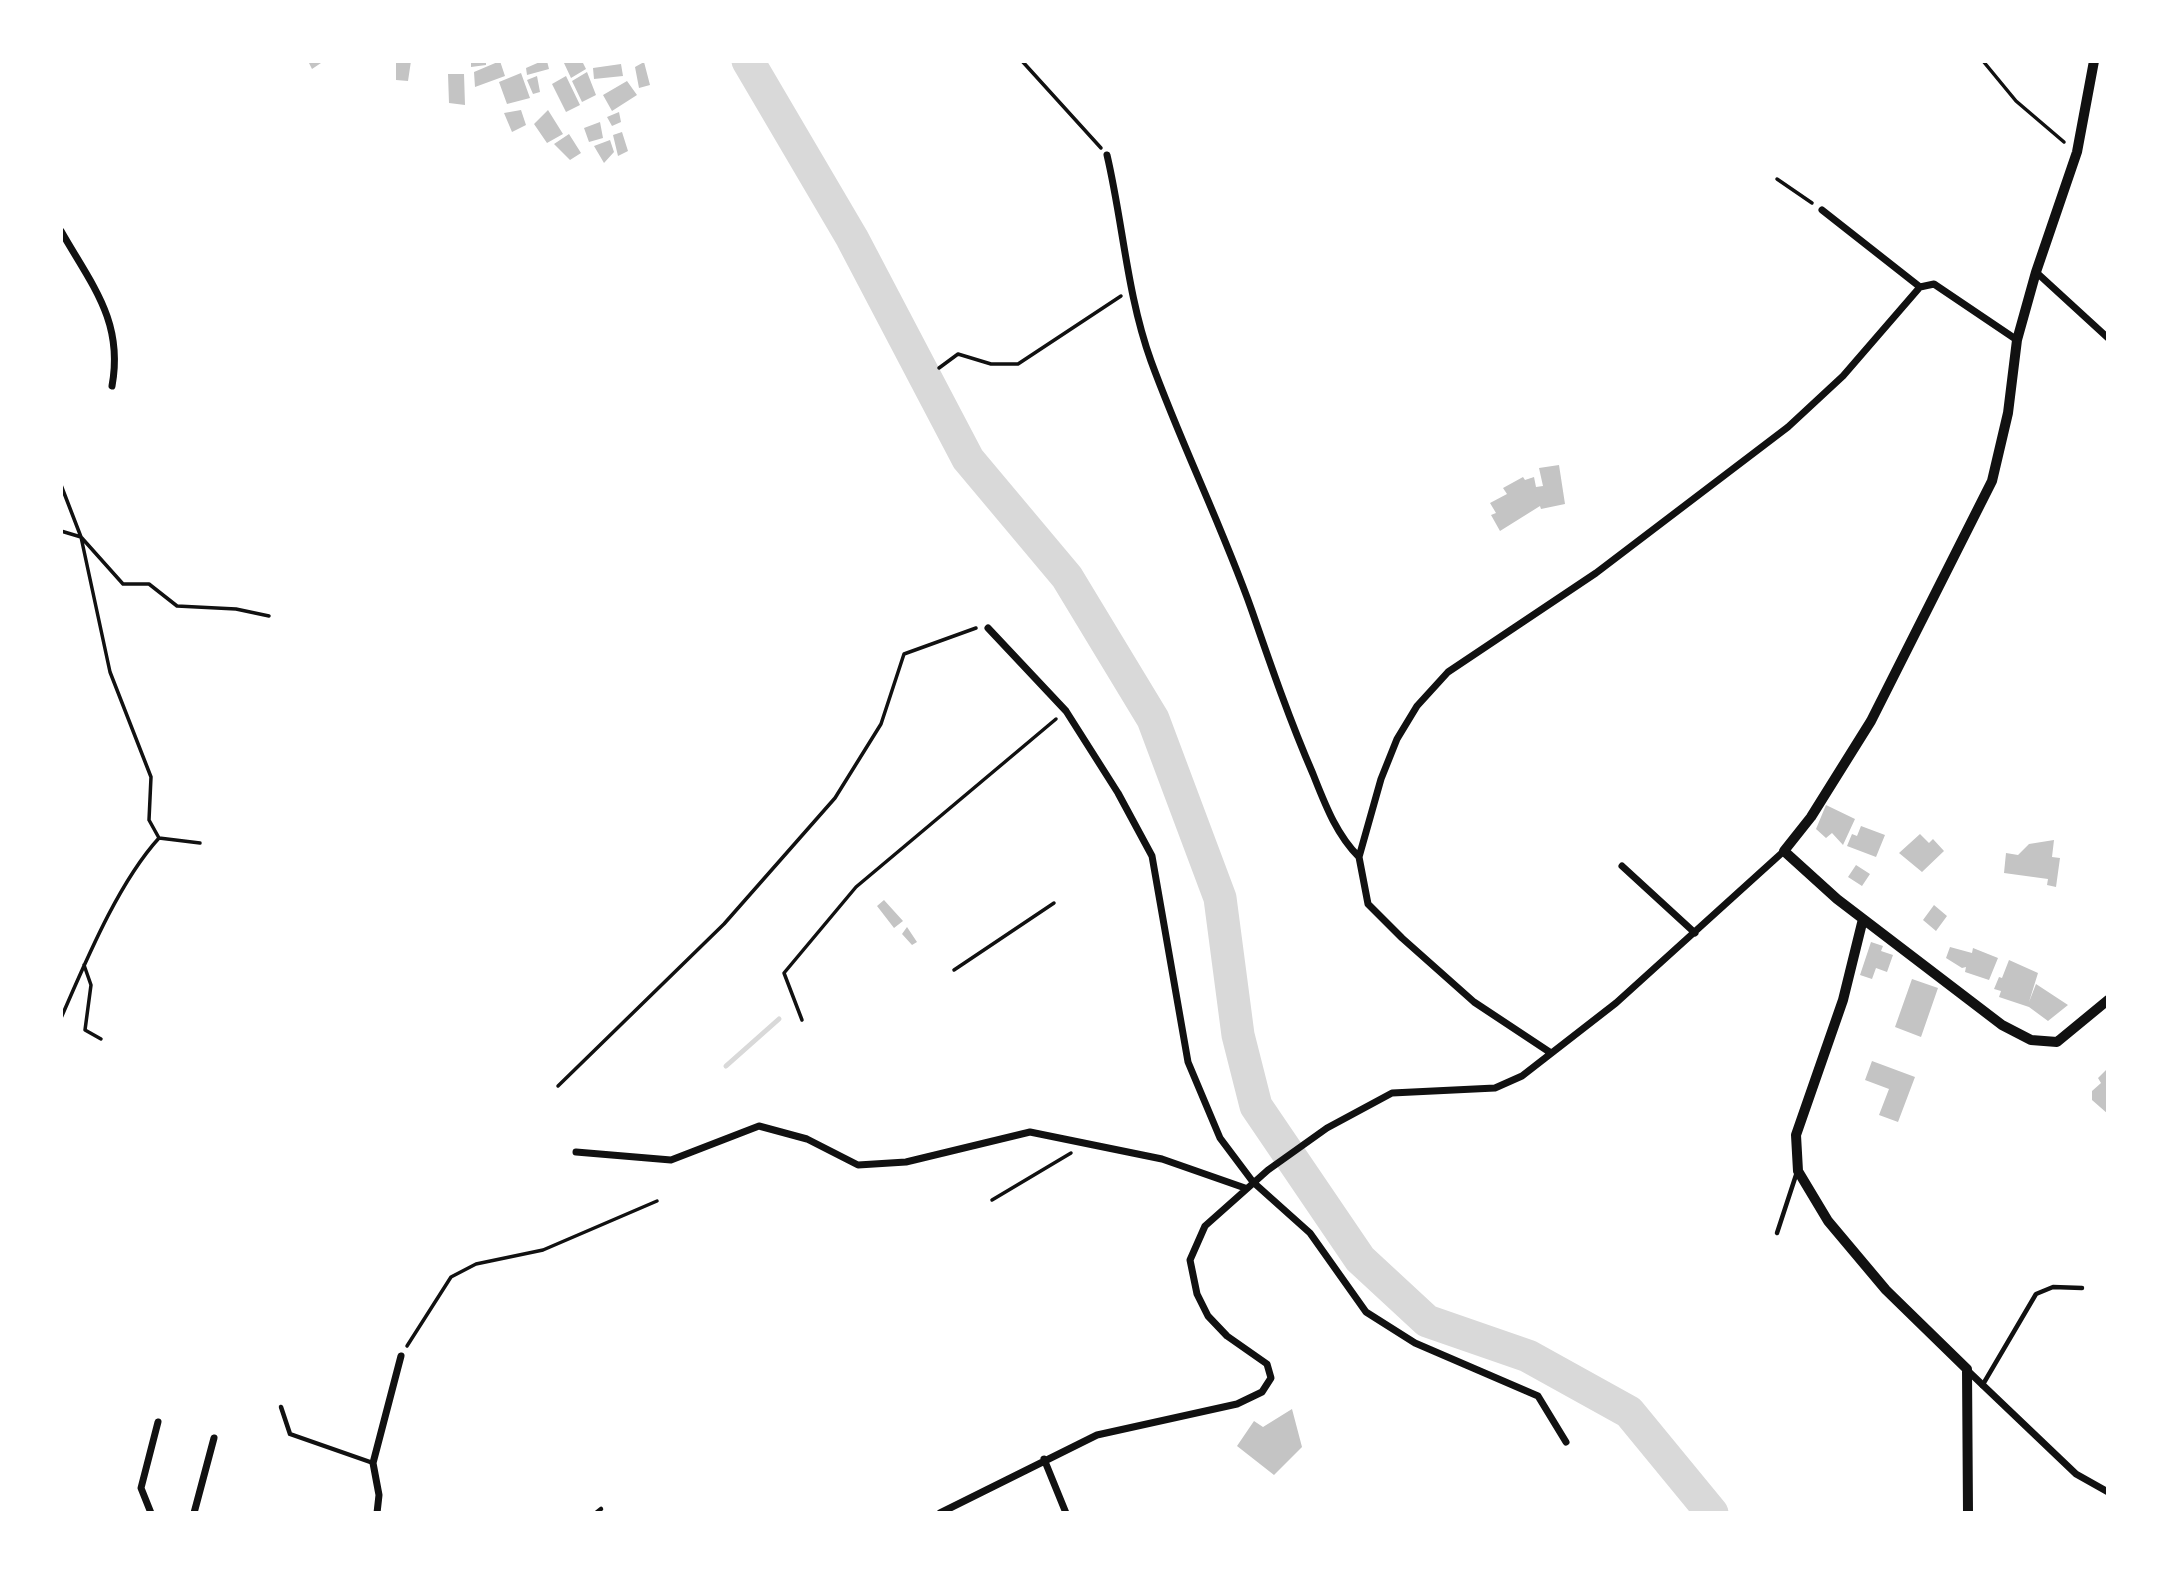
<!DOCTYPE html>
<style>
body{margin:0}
#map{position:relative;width:2169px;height:1574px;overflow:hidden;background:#fff;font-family:"Roboto Condensed",sans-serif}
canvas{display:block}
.frame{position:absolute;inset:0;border:63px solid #fff;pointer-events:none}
</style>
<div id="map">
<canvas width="2169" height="1574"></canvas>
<div class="frame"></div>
</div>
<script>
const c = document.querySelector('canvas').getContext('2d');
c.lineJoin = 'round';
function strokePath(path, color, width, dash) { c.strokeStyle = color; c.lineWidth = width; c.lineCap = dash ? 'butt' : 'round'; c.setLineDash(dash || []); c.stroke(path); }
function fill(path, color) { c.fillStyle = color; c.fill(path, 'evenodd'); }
strokePath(new Path2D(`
 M726 1066 779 1019`), '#d9d9d9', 5);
strokePath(new Path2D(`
 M748 61 852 238 968 459 1067 577 1153 719 1220 898 1238 1035 1256 1106 1360 1259 1427 1321 1528 1356 1629 1412 1712 1513`), '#d9d9d9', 33);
fill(new Path2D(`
 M308 61H324L312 69Z
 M396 61H411L408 81 396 80Z
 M471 61H486V65L471 67Z
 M500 61 505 76 475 87 474 72Z
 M542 61H547L549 69 527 75 526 68Z
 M568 61H582L586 69 571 78 564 63Z
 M644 62 650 85 639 88 635 67Z
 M621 64 623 76 594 79 593 68Z
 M587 72 596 95 582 102 572 81Z
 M521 73 530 98 507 104 499 82Z
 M448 74H464L465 105 449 103Z
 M537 76 540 92 533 94 527 80Z
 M566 76 580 105 566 112 552 84Z
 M627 81 637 95 612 111 603 95Z
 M521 110 526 125 512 132 504 113Z
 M548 110 563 134 547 143 534 124Z
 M619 112 621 122 612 126 607 117Z
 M600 122 603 138 589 142 584 128Z
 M622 132 628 151 618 156 613 135Z
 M569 134 581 153 570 160 554 144Z
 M610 140 614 152 604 163 594 146Z
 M1559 465 1565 504 1541 509 1540 506 1500 531 1491 515 1496 513 1490 503 1507 494 1503 488 1523 477 1525 480 1534 477 1536 487 1543 486 1539 468Z
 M1826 805 1855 819 1843 845 1832 833 1826 838 1816 829Z
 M1861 826 1885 835 1876 857 1847 846 1852 834 1857 836Z
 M1920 834 1929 843 1933 839 1944 851 1922 872 1899 853Z
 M2054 840 2052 857 2060 858 2056 887 2047 885 2048 879 2004 873 2006 853 2018 855 2029 844Z
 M1856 865 1870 874 1862 886 1848 877Z
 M884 900 903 921 894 928 877 906Z
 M1934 905 1947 916 1936 931 1923 920Z
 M907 927 917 942 912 945 902 934Z
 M1871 942 1883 946 1881 951 1893 955 1887 972 1876 968 1872 979 1860 975Z
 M1950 947 1972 953 1973 948 1998 958 1989 980 1965 972 1966 967 1962 968 1946 958Z
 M2009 960 2038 973 2029 1002 2036 984 2068 1005 2048 1021 2029 1007 1999 997 2001 991 1994 989 1999 977 2002 978Z
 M1912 979 1938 988 1921 1037 1895 1027Z
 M1872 1061 1915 1077 1898 1122 1879 1115 1889 1089 1865 1080Z
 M2108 1068V1114L2092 1100V1091L2101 1083 2098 1078Z
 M1292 1409 1302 1447 1274 1475 1237 1446 1254 1421 1263 1427Z`), '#c4c4c4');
strokePath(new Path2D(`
 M1022 61 1101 148
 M1983 61 2016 101 2064 142
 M1777 179 1812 203
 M939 368 958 354 991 364H1018L1121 296
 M61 485 81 537 110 672 151 777 149 820 159 838
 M61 531 81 537 123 584H149L177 606 236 609 269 616
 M84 965 91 985 85 1030 101 1039
 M954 970 1054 903
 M61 1018C86 961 118 883 159 838L200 843
 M802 1020 784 973 856 887 1056 719
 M558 1086 724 924 835 798 881 724 904 654 976 628
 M992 1200 1071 1153
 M407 1346 451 1277 476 1264 543 1250 657 1201`), '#111', 3.5);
strokePath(new Path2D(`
 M1777 1233 1797 1172
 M1982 1386 2036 1294 2053 1287 2082 1288
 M281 1407 290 1434 373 1463
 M596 1513 601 1509`), '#111', 4.5);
strokePath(new Path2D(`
 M1107 155C1123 223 1127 295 1151 361 1182 446 1222 526 1252 611 1271 666 1290 721 1313 774 1325 804 1336 834 1359 857
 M1822 210 1920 287
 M61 231C91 284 124 321 112 386
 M2036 272 2108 338
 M988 628 1066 711 1118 793 1152 856 1188 1062 1220 1138 1253 1182 1310 1233 1366 1312 1415 1343 1538 1396 1566 1442
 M1622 866 1695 933
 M1551 1053 1474 1002 1402 938 1368 904 1359 857 1381 779 1397 739 1417 706 1448 672 1596 573 1788 427 1843 376 1920 287 1934 284 2017 340
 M576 1152 671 1160 759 1126 807 1139 858 1165 906 1162 1030 1132 1162 1159 1245 1188
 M1967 1370 2076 1474 2108 1492
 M1044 1459 1066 1513
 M151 1513 141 1488 158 1422
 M194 1513 214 1438
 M377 1513 379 1495 373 1463 401 1356
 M940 1513 1097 1435 1237 1404 1262 1392 1271 1378 1267 1364 1227 1336 1208 1316 1197 1294 1190 1260 1205 1226 1268 1170 1327 1128 1392 1093 1495 1088 1522 1076 1616 1003 1784 851`), '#111', 7);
strokePath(new Path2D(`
 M2094 61 2077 152 2036 272 2017 340 2008 413 1992 481 1871 721 1811 817 1784 851 1837 899 2002 1025 2031 1040 2057 1042 2108 1000
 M1863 919 1843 1000 1796 1135 1798 1171 1828 1221 1886 1290 1967 1369 1968 1513`), '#111', 10);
</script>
